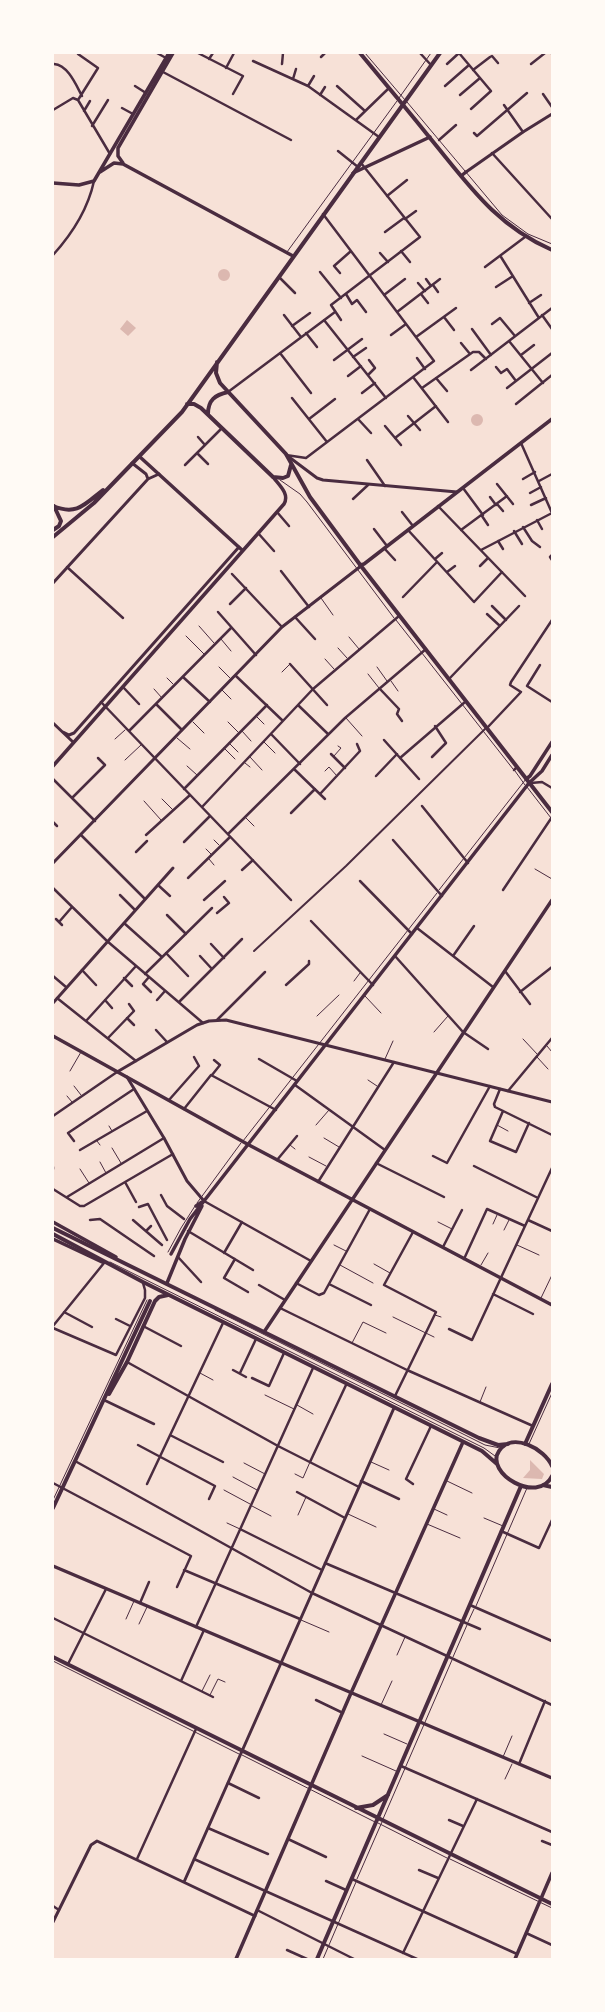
<!DOCTYPE html>
<style>
body{margin:0}
#map{position:relative;width:605px;height:2012px;overflow:hidden;background:#f7e1d7;font-family:"Varela Round",sans-serif}
canvas{display:block}
.frame{position:absolute;inset:0;border:54px solid #fffaf5;pointer-events:none}
</style>
<div id="map">
<canvas width="605" height="2012"></canvas>
<div class="frame"></div>
</div>
<script>
const c = document.querySelector('canvas').getContext('2d');
c.lineJoin = 'round';
function fill(path, color) { c.fillStyle = color; c.fill(path, 'evenodd'); }
function strokePath(path, color, width, dash) { c.strokeStyle = color; c.lineWidth = width; c.lineCap = dash ? 'butt' : 'round'; c.setLineDash(dash || []); c.stroke(path); }
fill(new Path2D(`
 M218 275a6 6 0 1 1 12 0a6 6 0 1 1-12 0Z
 M127 320 136 328 128 336 120 329Z
 M471 420a6 6 0 1 1 12 0a6 6 0 1 1-12 0Z
 M530 1460 544 1474 542 1479 523 1478 530 1470Z`), '#dcb8b0');
strokePath(new Path2D(`
 M365 53 405 100
 M399 98 431 53
 M407 102 502 215 528 234 552 244
 M287 252 397 101
 M280 480 300 494 307 502 394 618
 M321 598 333 615
 M396 620 513 769
 M199 626 214 643
 M186 636 204 654
 M349 637 359 649
 M221 639 231 651
 M338 648 347 658
 M325 659 334 669
 M219 667 230 678
 M377 667 387 681
 M282 672 290 664
 M368 674 379 688
 M167 678 173 684
 M391 681 398 691
 M154 689 162 698
 M222 690 231 699
 M256 716 264 724
 M346 718 362 736
 M193 722 204 733
 M228 722 239 733
 M242 731 251 741
 M177 738 190 749
 M115 739 125 730
 M264 742 275 753
 M229 743 238 752
 M224 748 235 759
 M334 756 341 748 338 746
 M250 757 262 770
 M125 760 141 745
 M245 763 250 767
 M187 766 197 775
 M325 771 329 767 337 776
 M515 771 525 785
 M527 787 551 818
 M162 799 173 810
 M144 801 161 820
 M246 818 254 826
 M214 840 219 845
 M206 849 211 854
 M209 859 214 865
 M535 869 552 879
 M439 890 526 779
 M354 981 360 973
 M365 996 381 1013
 M317 1016 339 995
 M434 1032 448 1016
 M523 1039 538 1055
 M547 1046 552 1052
 M537 1057 548 1069
 M385 1059 393 1041
 M70 1071 81 1052
 M368 1080 377 1086
 M74 1086 81 1095
 M67 1096 72 1102
 M316 1125 329 1110
 M497 1125 508 1131
 M109 1126 112 1131
 M324 1138 339 1147
 M97 1141 100 1145
 M243 1141 437 893
 M290 1145 295 1149
 M112 1148 121 1163
 M309 1157 326 1166
 M100 1162 106 1173
 M80 1169 89 1183
 M197 1203 241 1143
 M438 1222 452 1229
 M493 1224 497 1215
 M504 1230 509 1220
 M334 1245 346 1251
 M517 1245 539 1255
 M168 1252 181 1228 195 1206
 M110 1262 484 1448 495 1456
 M374 1264 390 1273
 M340 1265 373 1283
 M481 1265 488 1253
 M541 1298 552 1275
 M215 1310 485 1445 500 1448
 M435 1315 441 1317
 M393 1317 434 1337
 M352 1343 363 1322 386 1333
 M200 1373 213 1380
 M265 1395 294 1409
 M480 1402 486 1387
 M297 1405 313 1414
 M529 1444 552 1393
 M371 1462 389 1470
 M244 1463 265 1474
 M295 1474 303 1478 310 1462
 M233 1477 257 1490
 M447 1481 472 1493
 M224 1490 250 1504
 M53 1500 147 1300
 M252 1506 271 1516
 M434 1509 447 1515
 M348 1514 376 1527
 M298 1515 306 1497
 M484 1518 503 1526
 M227 1523 240 1529
 M427 1524 460 1538
 M476 1606 527 1488
 M126 1619 134 1601
 M301 1620 329 1632
 M468 1622 474 1609
 M139 1624 147 1607
 M397 1655 405 1637
 M453 1657 467 1625
 M53 1661 239 1754
 M202 1691 210 1675
 M210 1695 218 1679 225 1682
 M381 1705 392 1681
 M384 1734 407 1744
 M242 1755 375 1822
 M362 1756 396 1771
 M503 1757 512 1736
 M505 1779 512 1764
 M383 1819 452 1660
 M378 1823 447 1858
 M450 1859 552 1908
 M357 1879 382 1822
 M323 1959 356 1882`), '#4a2c40', 1);
strokePath(new Path2D(`
 M254 951 346 866 486 728`), '#4a2c40', 2);
strokePath(new Path2D(`
 M157 53 166 58
 M198 53 243 76 233 94
 M420 53 431 65
 M459 53 491 91 471 109
 M552 53V54
 M321 57 325 53
 M209 59 213 53
 M253 61 308 86 379 137
 M54 64C68 65 76 85 82 96
 M282 64 283 53
 M447 64 459 53
 M531 64 545 53
 M226 68 234 53
 M473 70 490 57 492 56 498 63
 M163 72 291 140
 M293 79 296 69
 M135 86 146 93
 M308 86 314 76
 M337 86 365 111
 M445 86 469 65
 M543 94 552 107
 M320 95 325 87
 M460 95 480 78
 M78 100 98 68 78 54
 M504 105 523 132
 M122 108 133 114
 M53 110 73 98 78 100 110 154
 M84 111 90 101
 M356 120 389 88
 M92 126 108 100
 M474 133 477 136 527 93
 M439 140 456 125
 M338 151 358 167
 M492 153 552 219
 M387 196 407 180
 M405 219 416 211
 M385 232 404 218
 M401 251 410 262
 M380 253 388 262
 M53 255C72 234 88 209 94 181
 M501 257 539 318
 M485 267 525 237
 M320 272 341 298
 M340 273 334 266 351 251
 M279 277 295 293
 M426 279 431 286
 M418 283 425 291
 M433 285 438 292
 M496 287 513 276
 M346 294 352 304 357 300 366 312
 M421 294 428 303
 M384 295 405 279
 M529 303 541 295
 M397 312 440 279
 M284 315 301 337
 M542 315 552 329
 M444 317 454 330
 M324 320 386 398
 M341 320 331 305 420 237 361 163
 M492 324 500 318 515 336
 M292 326 310 313
 M472 329 491 355
 M306 333 317 347
 M391 335 406 324
 M416 337 456 308
 M509 341 543 383
 M461 343 470 354
 M280 353 311 393
 M521 355 534 345
 M353 357 366 348
 M417 358 425 369
 M334 360 362 339
 M496 367 501 373 507 369 516 381
 M471 370 552 308
 M368 375 375 368 369 360
 M348 376 361 366
 M413 377 448 422
 M436 378 447 391
 M422 388 473 352H479L486 359
 M507 388 552 353
 M228 392 335 312
 M362 393 375 383
 M292 398 327 442
 M516 404 552 375
 M408 416 420 430
 M309 419 335 399
 M358 419 371 433
 M385 426 401 445
 M198 437 205 445
 M395 438 436 406
 M521 443 552 513
 M197 453 208 464
 M286 455 306 458 434 361 323 214
 M367 460 385 486
 M185 465 222 428
 M523 479 535 472
 M539 481 552 474
 M497 484 513 504
 M463 488 483 515
 M530 493 541 487
 M490 497 496 505
 M353 499 368 485
 M497 504 503 511
 M531 505 546 498
 M438 506 525 596
 M277 512 289 526
 M402 512 413 526
 M482 516 488 525
 M537 520 542 529
 M523 527 532 541 540 547
 M374 529 387 546
 M408 530 474 602 502 572
 M461 530 507 496
 M514 531 522 544
 M258 533 274 551
 M498 541 503 549
 M384 548 395 560
 M481 550 552 513
 M552 555 550 557 552 560
 M435 559 442 553
 M480 566 488 558
 M67 567 123 618
 M281 571 309 607
 M447 572 455 566
 M232 574 282 627
 M403 597 437 562
 M230 604 246 588
 M492 606 506 620
 M218 612 256 655
 M487 614 500 626
 M295 617 315 639
 M290 664 327 705
 M540 665 527 686 552 702
 M236 676 283 721
 M183 677 210 702
 M449 679 519 606
 M123 687 139 704
 M380 689 399 709 397 714 402 721
 M101 702 291 900
 M156 704 182 730
 M298 705 328 734
 M487 728 521 692 510 685 511 682 552 620
 M129 731 231 628
 M271 734 300 764
 M384 740 419 779
 M331 754 345 768
 M432 757 446 743 435 726
 M400 758 465 702
 M294 769 325 799
 M514 770 517 767
 M376 776 397 754
 M53 779 95 821
 M531 783 542 782 552 788
 M184 789 267 705
 M320 794 360 751 357 744
 M72 798 105 765 98 758
 M422 806 468 863
 M202 807 313 689 399 616
 M291 813 315 789
 M53 822 57 826
 M228 834 345 718 426 649
 M81 835 145 899
 M146 835 190 795
 M393 840 442 896
 M184 842 210 816
 M136 852 147 841
 M242 870 253 860
 M188 878 230 837
 M360 881 412 934
 M158 885 170 896
 M53 888 107 941 203 1023
 M503 890 552 817
 M120 895 135 910
 M204 900 225 881
 M217 913 229 903 224 897
 M167 915 186 934
 M56 919 62 925
 M311 921 373 985
 M59 922 72 907
 M124 923 162 957
 M417 928 493 987
 M211 944 224 958
 M166 953 188 976
 M200 956 212 969
 M395 956 463 1032 488 1049
 M453 956 474 926
 M82 970 96 985
 M505 971 530 1004
 M145 974 212 908
 M53 976 66 987
 M149 977 143 984 151 992
 M124 978 132 986
 M286 985 309 964V961
 M520 992 552 967
 M57 998 136 1061
 M105 1000 112 1008
 M157 1000 165 991
 M179 1002 242 939
 M127 1018 134 1025
 M217 1020 265 972
 M86 1021 136 966
 M156 1030 167 1042
 M108 1038 134 1011 129 1004
 M259 1059 297 1081
 M212 1075 220 1065 214 1060
 M295 1085 385 1150
 M500 1089 494 1104 495 1107 552 1135
 M508 1091 552 1038
 M169 1100 199 1066 194 1057
 M184 1109 211 1075 276 1110
 M503 1111 490 1141 516 1152 529 1123
 M53 1116 117 1072
 M74 1141 68 1133 134 1089
 M80 1150 147 1111
 M433 1156 447 1163 490 1086
 M277 1160 297 1136
 M376 1163 444 1197
 M474 1166 538 1198
 M53 1167V1169
 M125 1182 136 1202
 M318 1182 394 1062
 M53 1189 80 1206H84L173 1154
 M161 1195 167 1206 184 1219
 M67 1197 164 1138
 M204 1201 311 1261
 M139 1207 148 1204 167 1240
 M90 1220 100 1219 154 1256
 M133 1220 162 1245
 M528 1220 552 1231
 M146 1231 151 1226
 M188 1231 253 1270
 M443 1247 462 1210
 M224 1253 242 1222
 M178 1257 201 1282
 M235 1259 224 1278 248 1292
 M464 1259 487 1209 525 1226
 M296 1283 319 1295 324 1293 370 1209
 M329 1284 371 1305
 M259 1285 285 1300
 M493 1294 533 1314
 M280 1308 407 1370 533 1426
 M64 1312 92 1327
 M116 1319 130 1326
 M53 1326 104 1263
 M143 1326 181 1346
 M53 1328 116 1355 145 1298V1290L143 1283
 M449 1329 472 1340 552 1168
 M127 1362 278 1446 359 1487
 M233 1370 246 1377
 M240 1373 256 1339
 M252 1378 269 1386 284 1353
 M395 1396 436 1312 384 1285 413 1232
 M104 1400 154 1424
 M170 1435 223 1462
 M138 1445 215 1486 209 1499
 M75 1461 312 1593 552 1705
 M310 1462 346 1385
 M361 1481 399 1499
 M53 1483 191 1556 177 1587
 M147 1484 223 1323
 M413 1484 406 1479 431 1426
 M297 1492 345 1518
 M240 1529 322 1570
 M501 1531 539 1548 552 1520
 M325 1563 480 1629
 M184 1570 300 1619
 M140 1603 149 1582
 M53 1618 213 1697
 M196 1627 313 1368
 M68 1664 106 1589
 M181 1681 204 1630
 M316 1700 343 1713
 M519 1764 545 1701
 M401 1766 552 1832
 M228 1783 259 1798
 M449 1820 463 1826
 M208 1828 268 1854
 M288 1839 326 1857
 M542 1841 552 1845
 M137 1859 196 1729
 M194 1859 417 1959
 M419 1870 438 1878
 M352 1879 517 1954
 M326 1881 346 1890
 M53 1906 59 1910
 M257 1910 354 1959
 M526 1933 552 1945
 M287 1950 307 1959
 M403 1953 477 1799`), '#4a2c40', 2.5);
strokePath(new Path2D(`
 M466 172 523 132 552 114
 M289 457 317 478 323 480 457 492
 M132 463 146 474 148 479
 M53 583 148 479 159 474
 M53 723 73 742
 M63 732 69 735 74 733 239 547
 M53 863 282 627 361 566
 M53 1003 173 868
 M117 1072 197 1025 209 1021 226 1020 552 1102
 M127 1077 164 1138 187 1181 204 1201
 M470 1605 552 1641
 M184 1882 394 1408
 M53 1922 91 1845 97 1841 255 1916`), '#4a2c40', 3);
strokePath(new Path2D(`
 M123 163 118 156V148L173 53
 M100 172 114 163 123 164 293 256
 M353 173 430 137
 M461 176 466 172
 M53 183 79 185 94 181 169 53
 M140 457 242 550
 M360 565 364 564 552 419
 M53 766 284 504C290 494 279 485 273 477
 M526 779 530 776 552 742
 M53 1036 249 1145 552 1305
 M196 1206 202 1202
 M53 1222 116 1257
 M53 1239 102 1262
 M171 1254 190 1219 529 783 542 771 552 755
 M167 1283 185 1239 202 1206
 M264 1332 552 900
 M53 1566 552 1778
 M236 1959 351 1693 463 1442
 M515 1959 552 1873`), '#4a2c40', 3.5);
strokePath(new Path2D(`
 M360 53C383 81 407 109 430 138 468 184 495 225 552 250
 M217 362 216 373 220 383 286 454 310 497 361 566 552 812
 M187 404H194L201 408 273 477 283 478 288 476 291 465
 M208 414C208 400 215 395 228 392
 M53 506C77 516 85 504 103 490
 M53 530 59 526 61 521 54 506
 M53 537 94 503 182 412 440 53
 M53 1228 479 1438 498 1445 508 1444
 M53 1234 143 1282 482 1451 497 1464
 M109 1394 127 1362 155 1301 159 1297 168 1295
 M525 1444 552 1384
 M552 1466C545 1449 512 1431 499 1451 484 1473 538 1505 552 1476
 M543 1485 552 1487
 M53 1508 150 1301
 M53 1657 552 1904
 M356 1808 373 1805 388 1795
 M317 1959 521 1486`), '#4a2c40', 4);
</script>
